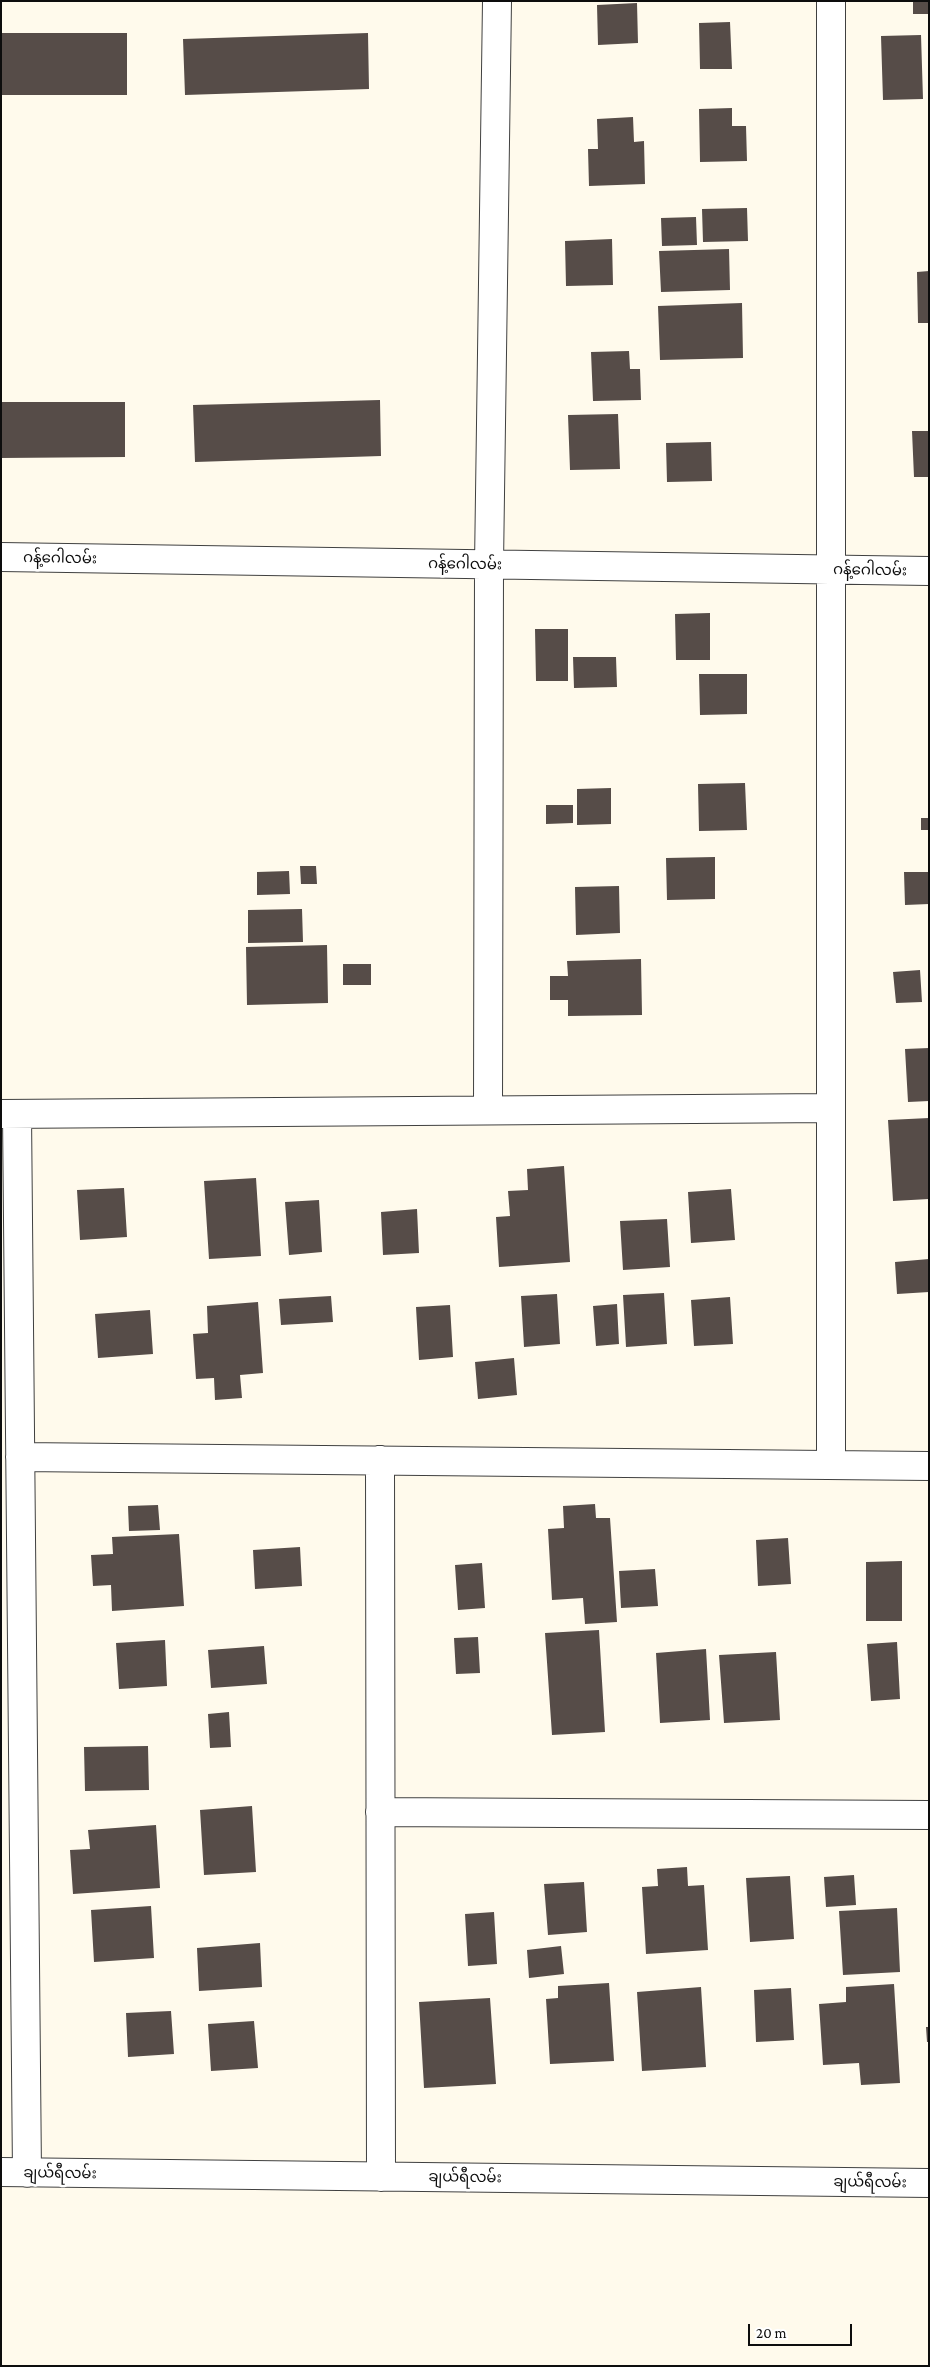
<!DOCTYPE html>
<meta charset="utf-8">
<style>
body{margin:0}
#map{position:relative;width:930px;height:2367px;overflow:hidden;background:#fffaec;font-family:"Crimson Pro",serif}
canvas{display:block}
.frame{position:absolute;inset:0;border:2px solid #0d0d0d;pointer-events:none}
.scale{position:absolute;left:748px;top:2324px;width:104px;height:22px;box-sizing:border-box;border:2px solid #0d0d0d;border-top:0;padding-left:6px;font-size:15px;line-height:18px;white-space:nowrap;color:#0d0d0d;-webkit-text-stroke:4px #fff;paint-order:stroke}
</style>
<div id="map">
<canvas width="930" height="2367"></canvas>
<div class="frame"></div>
<div class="scale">20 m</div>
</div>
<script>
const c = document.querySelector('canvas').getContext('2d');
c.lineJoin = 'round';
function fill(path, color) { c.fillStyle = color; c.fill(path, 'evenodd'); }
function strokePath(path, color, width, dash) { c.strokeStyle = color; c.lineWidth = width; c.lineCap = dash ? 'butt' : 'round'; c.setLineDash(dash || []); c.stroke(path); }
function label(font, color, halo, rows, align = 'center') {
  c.font = font + ' "Crimson Pro","Noto Sans Myanmar",serif'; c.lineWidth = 5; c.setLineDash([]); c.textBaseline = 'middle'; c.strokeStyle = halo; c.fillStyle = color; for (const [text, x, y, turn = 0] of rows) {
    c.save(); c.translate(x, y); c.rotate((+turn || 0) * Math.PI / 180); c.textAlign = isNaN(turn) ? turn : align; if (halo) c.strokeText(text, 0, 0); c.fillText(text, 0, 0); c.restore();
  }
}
fill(new Path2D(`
 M913 1H929V14H913Z
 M637 3 638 43 598 45 597 5Z
 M730 22 732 69H700L699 23Z
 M1 33H127V95H1Z
 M368 33 369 89 185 95 183 39Z
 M921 35 923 99 883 100 881 36Z
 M732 108V126H746L747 161 700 162 699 109Z
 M633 117 634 142 644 141 645 184 589 186 588 149H598L597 119Z
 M747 208 748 241 703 242 702 209Z
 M696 217 697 245 662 246 661 218Z
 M612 239 613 285 566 286 565 241Z
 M729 249 730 290 661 292 659 251Z
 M929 271V323H918L917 272Z
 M742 303 743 358 660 360 658 306Z
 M629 351 630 369H640L641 400 593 401 591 352Z
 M380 400 381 456 195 462 193 405Z
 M1 402H125V457L1 458Z
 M618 414 620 469 570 470 568 415Z
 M912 431H929V477H914Z
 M711 442 712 481 667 482 666 443Z
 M710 613V660H676L675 614Z
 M535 629H568V681H536Z
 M573 657H616L617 687 574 688Z
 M699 674H747V714L700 715Z
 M745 783 747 830 699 831 698 784Z
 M611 788V824L577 825V789Z
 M546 805H573V823L546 824Z
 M921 818H929V830H921Z
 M715 857V899L667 900 666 858Z
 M300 866H316L317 884H301Z
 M289 871 290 894 257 895V872Z
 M904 872H929V904L905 905Z
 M619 886 620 933 576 935 575 887Z
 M302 909 303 942 248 943V910Z
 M327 945 328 1003 247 1005 246 947Z
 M641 959 642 1015 568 1016V1000H550V976H568L567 961Z
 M343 964H371V985H343Z
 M920 970 922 1002 896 1003 893 972Z
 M929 1048V1101L908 1102 905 1049Z
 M929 1118V1199L893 1201 888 1120Z
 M564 1166 570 1262 499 1267 496 1217 510 1216 508 1191 528 1190 527 1169Z
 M256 1178 261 1256 209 1259 204 1181Z
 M124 1188 127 1237 80 1240 77 1190Z
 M731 1189 735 1240 691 1243 688 1192Z
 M319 1200 322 1252 289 1255 285 1202Z
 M417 1209 419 1253 383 1255 381 1212Z
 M667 1219 670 1267 623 1270 620 1221Z
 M929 1259V1292L897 1294 895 1262Z
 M664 1293 667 1344 626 1347 623 1295Z
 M557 1294 560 1344 524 1347 521 1296Z
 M331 1296 333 1322 281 1325 279 1299Z
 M730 1297 733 1344 694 1346 691 1300Z
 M258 1302 263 1373 240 1375 242 1398 215 1400 214 1378 196 1379 193 1334 208 1333 207 1306Z
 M617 1304 619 1344 596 1346 593 1306Z
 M450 1305 453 1357 419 1360 416 1307Z
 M150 1310 153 1354 98 1358 95 1314Z
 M514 1358 517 1395 478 1399 475 1362Z
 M595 1504 596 1518H610L617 1622 585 1624 583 1598 552 1600 548 1529 564 1528 563 1506Z
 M158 1505 160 1530 129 1531 128 1506Z
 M179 1534 184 1606 112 1611 111 1585 93 1586 91 1555 113 1554 112 1537Z
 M788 1538 791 1584 758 1586 756 1540Z
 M300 1547 302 1586 255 1589 253 1550Z
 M902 1561V1621H866V1562Z
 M482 1563 485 1608 458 1610 455 1565Z
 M655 1569 658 1606 621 1608 619 1571Z
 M599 1630 605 1732 552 1735 545 1633Z
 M478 1637 480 1673 456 1674 454 1638Z
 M165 1640 167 1686 119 1689 116 1643Z
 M897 1642 900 1699 871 1701 867 1644Z
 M264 1646 267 1684 211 1688 208 1650Z
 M706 1649 710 1720 660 1723 656 1653Z
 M776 1652 780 1720 724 1723 719 1655Z
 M229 1712 231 1747 210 1748 208 1714Z
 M148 1746 149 1790 85 1791 84 1747Z
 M252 1806 256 1872 204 1875 200 1810Z
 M156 1825 160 1888 73 1894 70 1850 90 1849 88 1830Z
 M687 1867 688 1886 704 1885 708 1950 646 1954 642 1887 658 1886 657 1869Z
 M854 1875 856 1905 826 1907 824 1877Z
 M790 1876 794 1939 750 1942 746 1878Z
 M584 1882 587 1932 548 1935 544 1884Z
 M151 1906 154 1958 94 1962 91 1910Z
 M897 1908 900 1972 843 1975 839 1911Z
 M494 1912 497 1964 468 1966 465 1914Z
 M260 1943 262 1987 199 1991 197 1948Z
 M561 1946 564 1974 529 1978 527 1950Z
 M609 1983 614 2061 550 2064 546 1999 558 1998V1986Z
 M894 1984 900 2083 861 2085 859 2063 823 2065 819 2004 846 2002V1987Z
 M701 1987 706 2067 642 2071 637 1992Z
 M791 1988 794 2040 756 2042 754 1990Z
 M490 1998 496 2084 424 2088 419 2002Z
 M171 2011 174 2054 128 2057 126 2013Z
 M254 2021 258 2068 211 2071 208 2024Z
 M926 2027H929V2042H927Z`), '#564c48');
const minor = new Path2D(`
 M1 557 929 571
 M488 1110 489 564 497 1
 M1 1114 831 1108
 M17 1114 27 2173
 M20 1457 929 1466
 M380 1460 381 2177
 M831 1465V1
 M380 1812 929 1815
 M1 2172 929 2183`);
strokePath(minor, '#404040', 30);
strokePath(minor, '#fff', 28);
label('15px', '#0d0d0d', '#fff', [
 ["ဂန့်ဂေါလမ်း",60,558,1],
 ["ဂန့်ဂေါလမ်း",465,564,1],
 ["ဂန့်ဂေါလမ်း",870,570,1],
 ["ချယ်ရီလမ်း",60,2173,1],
 ["ချယ်ရီလမ်း",465,2177,1],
 ["ချယ်ရီလမ်း",870,2182,1]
]);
</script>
